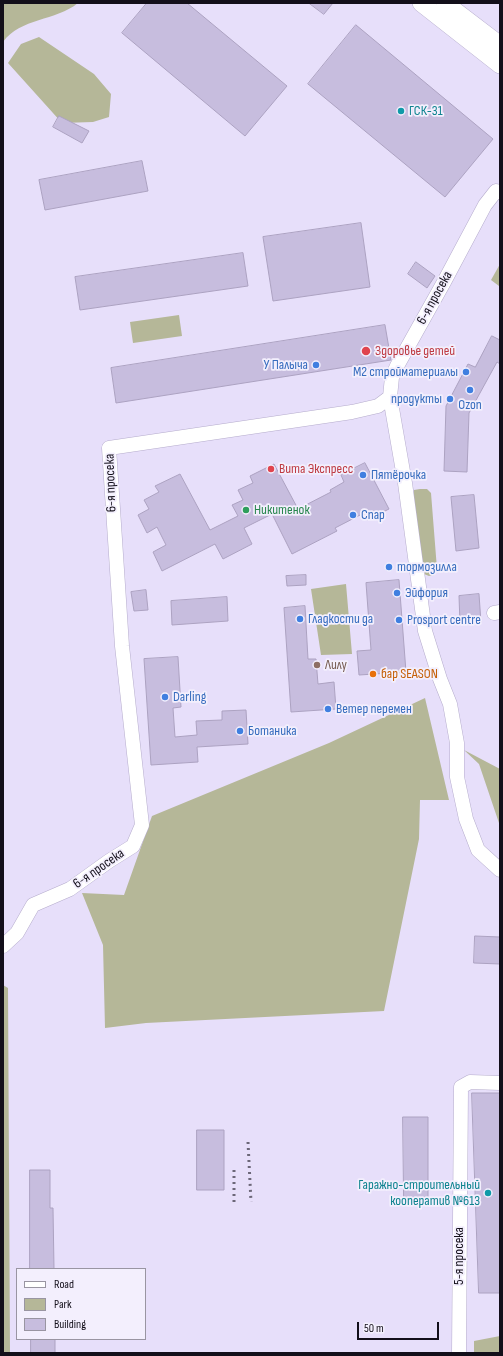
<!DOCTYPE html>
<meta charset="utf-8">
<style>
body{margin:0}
#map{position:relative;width:503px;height:1356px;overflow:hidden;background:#e7dffa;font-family:"Sofia Sans Condensed",sans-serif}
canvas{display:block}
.frame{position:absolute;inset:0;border:4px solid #130f1a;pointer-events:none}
.legend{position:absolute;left:16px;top:1268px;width:130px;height:72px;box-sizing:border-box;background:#f3effd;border:1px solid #9995a2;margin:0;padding:5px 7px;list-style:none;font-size:12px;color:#130f1a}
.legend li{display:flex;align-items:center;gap:8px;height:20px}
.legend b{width:20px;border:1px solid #9995a2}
.scale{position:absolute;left:357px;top:1322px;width:82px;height:18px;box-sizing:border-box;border:2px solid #130f1a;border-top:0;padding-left:5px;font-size:12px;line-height:14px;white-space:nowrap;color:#130f1a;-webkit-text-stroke:3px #f3effd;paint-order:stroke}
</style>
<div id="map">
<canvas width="503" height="1356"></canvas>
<div class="frame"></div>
<ul class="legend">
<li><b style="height:5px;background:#fff"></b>Road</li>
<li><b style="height:11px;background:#b5b798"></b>Park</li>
<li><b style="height:11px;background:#c7bdde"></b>Building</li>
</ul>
<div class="scale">50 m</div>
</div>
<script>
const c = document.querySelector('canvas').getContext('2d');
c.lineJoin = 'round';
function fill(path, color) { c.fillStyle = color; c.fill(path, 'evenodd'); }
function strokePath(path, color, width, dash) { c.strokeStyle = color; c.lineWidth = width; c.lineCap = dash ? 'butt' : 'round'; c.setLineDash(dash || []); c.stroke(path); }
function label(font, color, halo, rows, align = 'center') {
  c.font = font + ' "Sofia Sans Condensed",sans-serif'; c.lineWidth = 3.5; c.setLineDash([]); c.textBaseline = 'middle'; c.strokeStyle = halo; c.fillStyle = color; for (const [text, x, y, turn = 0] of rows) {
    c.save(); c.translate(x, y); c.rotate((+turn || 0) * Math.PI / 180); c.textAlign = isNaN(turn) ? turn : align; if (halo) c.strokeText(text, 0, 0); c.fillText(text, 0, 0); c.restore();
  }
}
fill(new Path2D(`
 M3 3H78C56 21 20 18 3 42Z
 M39 37 94 74 111 94 109 117 93 122 62 123 8 63 21 44Z
 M500 264V284L499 286 491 280Z
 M179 315 182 336 133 343 130 322Z
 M420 489H427L431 493 437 569 434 575 429 576 424 574 412 497 414 490Z
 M346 584 352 654 321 655 311 589Z
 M425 698 449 800H420L419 839 384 1011 146 1023 105 1028 103 945 82 893 124 895 152 816 329 743Z
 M464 750 500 769V826L479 764Z
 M3 985 8 988 10 1353H3Z
 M500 1336V1353H474V1341Z`), '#b5b798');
const building = new Path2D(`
 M147 3H187L287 86 245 136 122 33Z
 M309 3H333L324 14Z
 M356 25 493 139 445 197 308 84Z
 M59 116 89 131 82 143 53 127Z
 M142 161 148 191 45 210 39 180Z
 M361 223 370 287 273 301 263 237Z
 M243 253 248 286 80 310 75 277Z
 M416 262 435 276 427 288 408 274Z
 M385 325 391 360 116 403 111 368Z
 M492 336 500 340V364L497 362 469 413 467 472 444 471 446 406 468 364 475 367Z
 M365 463 389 509 367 520 364 513 335 528 337 531 292 554 272 514 244 528 252 544 223 559 215 544 162 571 153 552 166 545 157 527 147 533 138 515 149 509 144 500 159 492 155 486 180 474 210 530 238 516 232 505 243 500 238 490 253 483 250 476 274 464 298 509 331 492 330 490 344 482 341 475Z
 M474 495 479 548 456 551 451 497Z
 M306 575V585L287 586 286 576Z
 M399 580 406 672 359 675 357 651 371 650 366 583Z
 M146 590 148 610 134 611 131 592Z
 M479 594 481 623 460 624 459 596Z
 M227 597 228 621 172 625 171 601Z
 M305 606 308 659H316L318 684 334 682 336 709 291 712 284 608Z
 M178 657 181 707 173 708 175 737 197 735 196 721 222 720V711L246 710 248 744 197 747 198 762 151 765 144 659Z
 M475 936 500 937V964L474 963Z
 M472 1093H500V1293H479Z
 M403 1117H428V1198H404Z
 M197 1130H224V1190H197Z
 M30 1170H50V1208H53L54 1269H30Z
 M31 1339H55V1353H31Z`);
fill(building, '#c7bdde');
strokePath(building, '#aca2c1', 1);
const minor = new Path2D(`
 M390 397 405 483 425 631 440 679 450 704 457 743V777L466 819 478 850 500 870
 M494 613 500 612
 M3 946 17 933 33 905 70 889 109 861 133 846 142 825 122 646 109 448 352 412 378 406 390 397 392 377 397 366 444 282 485 205 496 191 500 192
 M459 1353 461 1087 470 1082 500 1083`);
const major = new Path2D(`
 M421 3 500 65
 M445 3 500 45`);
strokePath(minor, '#b5accc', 15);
strokePath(major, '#b5accc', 18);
strokePath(minor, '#fff', 14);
strokePath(major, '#fff', 17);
strokePath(new Path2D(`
 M248 1142 251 1202
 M234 1170V1202`), '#6c6778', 3, [2, 4]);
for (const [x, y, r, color] of [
 [401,111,4,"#0f9aa8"],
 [366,351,5,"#e0444e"],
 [316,365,4,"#3f7fe0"],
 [466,372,4,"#3f7fe0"],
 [470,390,4,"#3f7fe0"],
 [450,399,4,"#3f7fe0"],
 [271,469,4,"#e0444e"],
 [363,475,4,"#3f7fe0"],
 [246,510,4,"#2e9e5b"],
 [353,515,4,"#3f7fe0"],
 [389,567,4,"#3f7fe0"],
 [397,593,4,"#3f7fe0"],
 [300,619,4,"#3f7fe0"],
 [399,620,4,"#3f7fe0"],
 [317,665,4,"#8d6e63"],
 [373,674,4,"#e8710a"],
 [165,697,4,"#3f7fe0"],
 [328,709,4,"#3f7fe0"],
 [240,731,4,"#3f7fe0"],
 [488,1193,4,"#0f9aa8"]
]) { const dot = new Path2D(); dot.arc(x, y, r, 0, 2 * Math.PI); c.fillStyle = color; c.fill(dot); strokePath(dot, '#f3effd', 1.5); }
label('14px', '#0d838f', '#f3effd', [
 ["ГСК-31",409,111],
 ["Гаражно-строительный",480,1185,"right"],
 ["кооператив №613",480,1201,"right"]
], 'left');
label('14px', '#130f1a', '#f3effd', [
 ["6-я просека",435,298,-61],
 ["6-я просека",111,483,-92],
 ["6-я просека",99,869,-35],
 ["5-я просека",459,1256,-90]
]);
label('14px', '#be3a42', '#f3effd', [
 ["Здоровье детей",375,351],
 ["Вита Экспресс",279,469]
], 'left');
label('14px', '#366cbe', '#f3effd', [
 ["У Палыча",308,365,"right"],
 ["М2 стройматериалы",458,372,"right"],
 ["продукты",442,399,"right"],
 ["Ozon",470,405,"center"],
 ["Пятёрочка",371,475],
 ["Спар",361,515],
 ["тормозилла",397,567],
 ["Эйфория",405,593],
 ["Гладкости да",308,619],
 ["Prosport centre",407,620],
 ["Darling",173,697],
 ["Ветер перемен",336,709],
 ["Ботаника",248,731]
], 'left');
label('14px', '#27864d', '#f3effd', [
 ["Никитенок",254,510]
], 'left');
label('14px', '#785e54', '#f3effd', [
 ["Лилу",325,665]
], 'left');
label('14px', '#c56008', '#f3effd', [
 ["бар SEASON",381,674]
], 'left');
</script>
